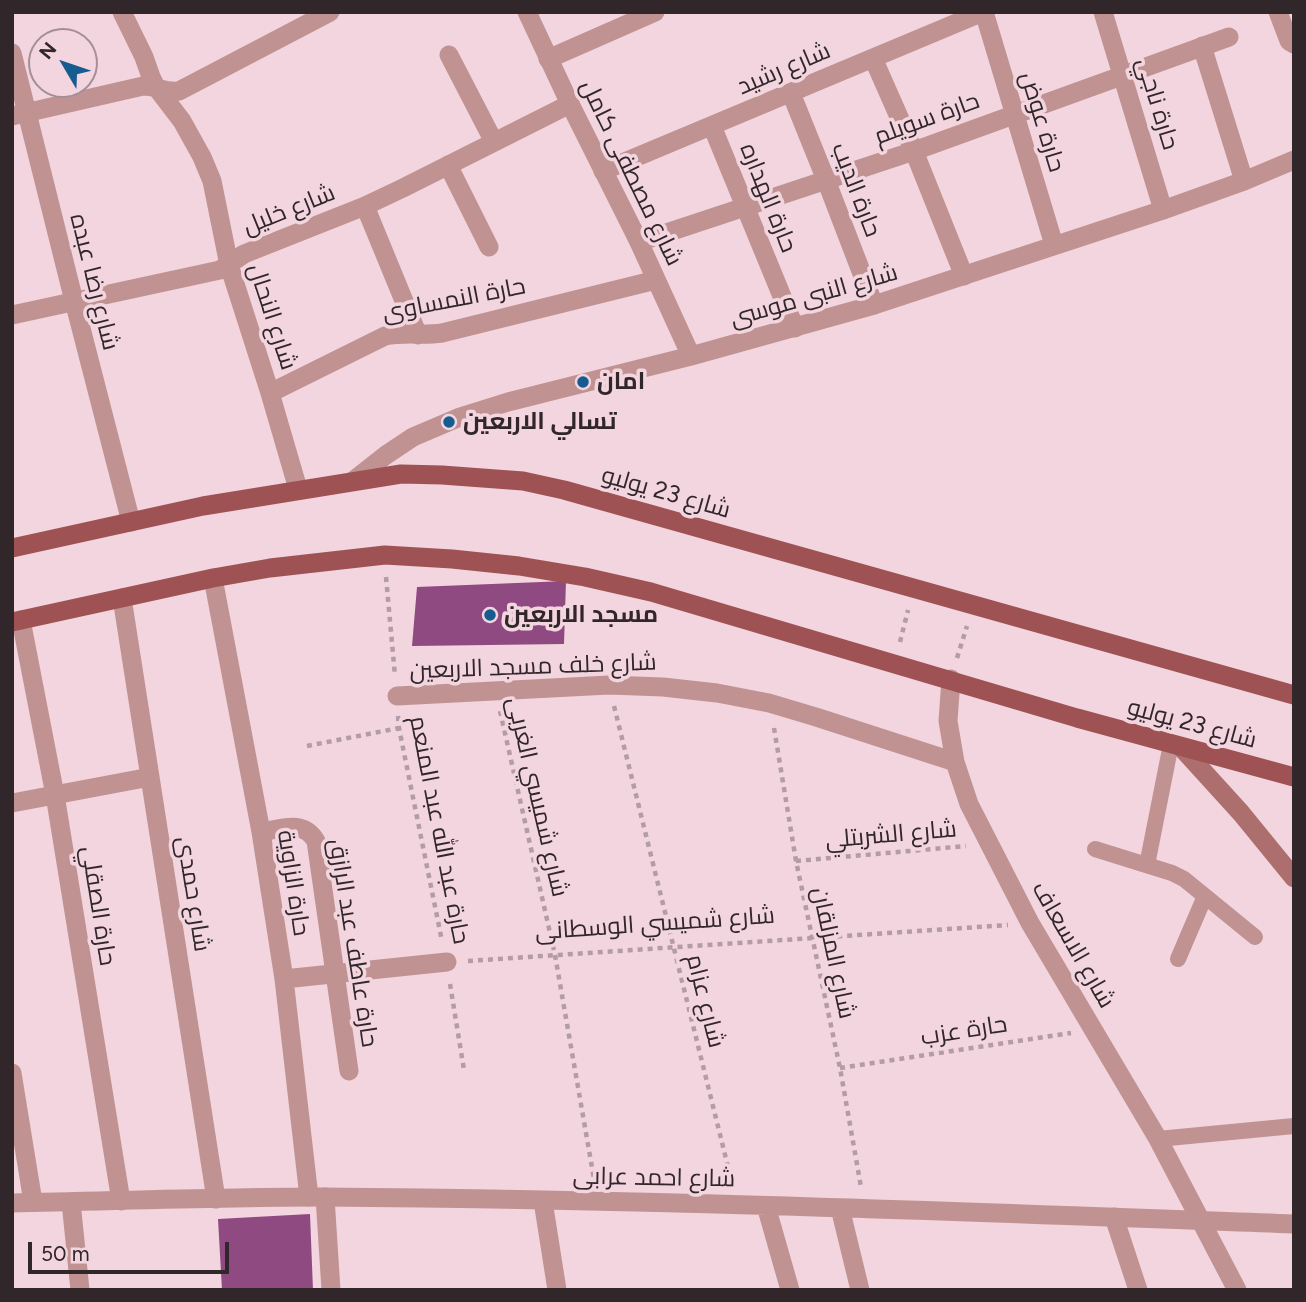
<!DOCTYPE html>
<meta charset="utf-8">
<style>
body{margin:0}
#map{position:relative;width:1306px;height:1302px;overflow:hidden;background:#f2d5de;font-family:Figtree,sans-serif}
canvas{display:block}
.frame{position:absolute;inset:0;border:14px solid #31262a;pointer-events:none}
.north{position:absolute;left:28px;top:28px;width:70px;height:70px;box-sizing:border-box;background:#f2d5de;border:2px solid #a58f96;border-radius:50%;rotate:309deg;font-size:19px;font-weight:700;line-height:28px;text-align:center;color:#31262a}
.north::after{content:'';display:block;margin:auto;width:24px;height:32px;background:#175c91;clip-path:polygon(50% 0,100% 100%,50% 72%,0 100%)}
.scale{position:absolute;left:28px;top:1242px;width:201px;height:32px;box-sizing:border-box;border:4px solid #31262a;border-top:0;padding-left:9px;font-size:21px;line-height:24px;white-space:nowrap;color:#31262a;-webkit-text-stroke:5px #f2d5de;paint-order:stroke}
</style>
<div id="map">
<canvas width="1306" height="1302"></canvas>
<div class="frame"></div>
<div class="north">N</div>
<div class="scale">50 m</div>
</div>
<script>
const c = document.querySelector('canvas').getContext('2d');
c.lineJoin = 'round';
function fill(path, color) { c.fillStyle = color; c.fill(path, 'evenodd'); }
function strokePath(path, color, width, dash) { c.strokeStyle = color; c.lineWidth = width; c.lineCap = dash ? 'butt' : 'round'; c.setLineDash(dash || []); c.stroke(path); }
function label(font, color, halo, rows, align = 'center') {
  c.font = font + ' Figtree,Cairo,sans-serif'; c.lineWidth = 7; c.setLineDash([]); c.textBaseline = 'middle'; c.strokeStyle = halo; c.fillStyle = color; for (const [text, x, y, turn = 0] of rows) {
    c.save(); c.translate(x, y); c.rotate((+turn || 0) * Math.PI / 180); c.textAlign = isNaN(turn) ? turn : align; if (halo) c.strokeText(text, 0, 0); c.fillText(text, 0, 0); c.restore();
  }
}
fill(new Path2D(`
 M566 581 564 644 412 646 417 587Z
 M310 1214 313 1290H222L218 1219Z`), '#904a82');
strokePath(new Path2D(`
 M386 577 395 676
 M900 642 908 610
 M957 658 967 626
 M614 706 732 1183
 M500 711 555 955 594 1179
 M398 716 399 728 442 941
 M774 728 796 861 840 1068 861 1187
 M307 746 399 728
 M796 861 966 846
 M468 961 1008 925
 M450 984 464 1070
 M840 1068 1071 1033`), '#b39ca4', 4.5, [5, 5]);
strokePath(new Path2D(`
 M1095 849 1172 873 1184 879 1255 937
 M1147 865 1171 744
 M1178 959 1205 896
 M1158 1139 1294 1126`), '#c09392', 16);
strokePath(new Path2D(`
 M122 12 144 57 151 77 156 87 182 121 202 157 212 181 229 265 270 393 298 489
 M984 12 1054 245
 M1103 12 1163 210
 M1278 12 1289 41 1294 44
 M1202 46 1244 181
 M12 53 74 301 131 522
 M449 55 494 142
 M873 58 914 151 964 276
 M548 59 655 12
 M791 93 826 180 874 305
 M12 116 143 86C156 86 166 93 179 91L330 12
 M712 126 795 328
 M448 165 489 247
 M603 171 983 12
 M365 206 418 335
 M639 242 914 151 1229 37
 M12 315 220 270 244 254 365 206 403 188 570 104
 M270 393 385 336C404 332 423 336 442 333L656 280
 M213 578 261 832 284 979 309 1197
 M122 598 216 1199
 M21 620 55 795 121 1201
 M951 679 948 721 955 762 969 804 1030 923 1158 1139 1237 1290
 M397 696 609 685 663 687 717 693 769 703 816 717 955 762
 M12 803 150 777
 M261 832C281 829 303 819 316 841L349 1071
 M284 979 447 962
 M12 1073 33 1202
 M325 1197 331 1290
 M543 1201 557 1290
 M71 1202 80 1290
 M1114 1217 1138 1290`), '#c09392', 19);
strokePath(new Path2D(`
 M527 12 570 104 639 242 691 356
 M353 481 386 455 413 437 460 417 508 402 691 356 874 305 1163 210 1244 181 1294 160
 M12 1203C115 1201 218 1197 321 1197 646 1199 970 1212 1294 1224
 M766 1206 790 1290
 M840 1208 860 1290`), '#c09392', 19);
strokePath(new Path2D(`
 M1181 747 1241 813 1294 878`), '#ad6e6e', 19);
strokePath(new Path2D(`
 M12 548 203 506 401 474 442 475 523 481 564 490 1294 695
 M12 622 213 578 270 568 385 555 452 559 519 566 585 577 651 592 1077 718 1294 777`), '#9f5254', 19);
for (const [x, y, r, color] of [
 [583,382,7,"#175c91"],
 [449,422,7,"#175c91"],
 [490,615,7,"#175c91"]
]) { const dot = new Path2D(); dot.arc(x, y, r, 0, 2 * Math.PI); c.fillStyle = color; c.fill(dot); strokePath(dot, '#f2d5de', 2.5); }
label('24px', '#31262a', '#f2d5de', [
 ["شارع رشيد",784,69,-23],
 ["حارة ناجي",1157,104,73],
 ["حارة سويلم",927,119,-20],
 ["حارة عوض",1042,122,73],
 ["شارع مصطفى كامل",631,173,64],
 ["حارة الديب",856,190,69],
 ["حارة الهداره",768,198,68],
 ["شارع خليل",289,210,-22],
 ["شارع رضا عبده",94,282,76],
 ["شارع النبى موسى",814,296,-16],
 ["حارة النمساوى",454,300,-11],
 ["شارع النحال",272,317,72],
 ["شارع 23 يوليو",666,493,16],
 ["شارع خلف مسجد الاربعين",533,667,-2],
 ["شارع 23 يوليو",1192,724,15],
 ["شارع شميسي الغربى",537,797,77],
 ["حارة عبد الله عبد المنعم",439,830,79],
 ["شارع الشربتلي",891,835,-5],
 ["حارة الزاوية",293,883,81],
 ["شارع حمدى",193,894,81],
 ["حارة الصقلي",98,906,81],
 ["شارع شميسي الوسطانى",655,924,-4],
 ["حارة عاطف عبد الرازق",353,943,81],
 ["شارع الاسعاف",1073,945,60],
 ["شارع المزلقان",833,953,78],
 ["شارع عزام",705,1001,76],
 ["حارة عزب",964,1031,-9],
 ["شارع احمد عرابى",654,1178,1]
]);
label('bold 24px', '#31262a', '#f2d5de', [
 ["امان",597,382],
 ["تسالي الاربعين",463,422],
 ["مسجد الاربعين",504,615]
], 'left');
</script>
